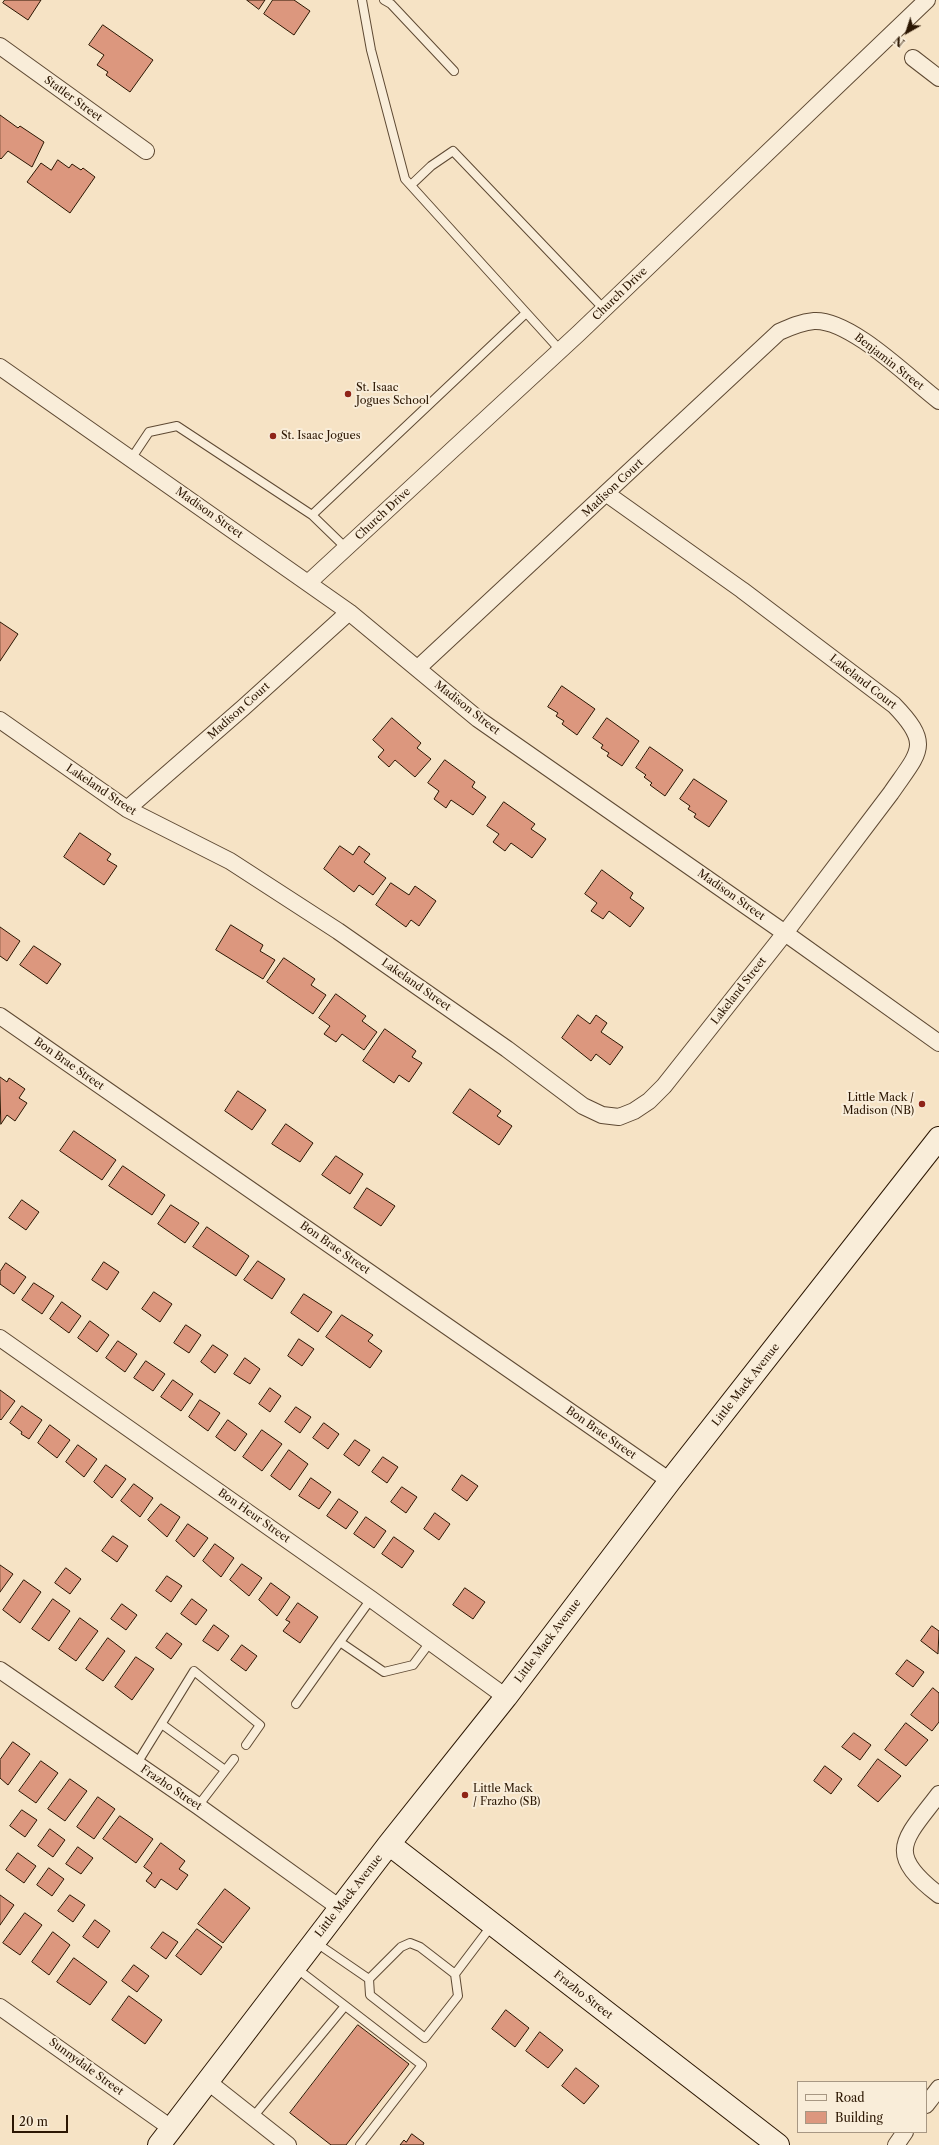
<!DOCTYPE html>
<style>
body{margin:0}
#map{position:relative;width:939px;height:2145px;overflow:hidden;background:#f6e3c5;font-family:"Libre Caslon Text",serif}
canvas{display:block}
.legend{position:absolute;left:797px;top:2081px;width:130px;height:52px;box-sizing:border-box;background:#f9edd9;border:1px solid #a79783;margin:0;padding:5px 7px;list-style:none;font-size:12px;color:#2b1602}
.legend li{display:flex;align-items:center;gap:8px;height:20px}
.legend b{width:20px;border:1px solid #a79783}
.north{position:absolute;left:887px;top:12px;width:40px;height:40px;-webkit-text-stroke:3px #f9edd9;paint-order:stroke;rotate:219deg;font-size:11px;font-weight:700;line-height:16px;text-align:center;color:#2b1602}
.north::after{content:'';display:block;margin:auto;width:14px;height:18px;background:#2b1602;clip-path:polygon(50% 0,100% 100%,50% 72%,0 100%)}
.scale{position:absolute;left:12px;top:2115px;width:56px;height:18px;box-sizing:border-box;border:2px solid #2b1602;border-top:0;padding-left:5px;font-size:12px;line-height:14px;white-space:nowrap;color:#2b1602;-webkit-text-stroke:3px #f9edd9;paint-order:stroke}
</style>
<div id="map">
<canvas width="939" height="2145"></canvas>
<ul class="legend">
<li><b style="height:5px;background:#f9edd9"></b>Road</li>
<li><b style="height:11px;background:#dc977e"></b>Building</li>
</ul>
<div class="north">N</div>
<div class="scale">20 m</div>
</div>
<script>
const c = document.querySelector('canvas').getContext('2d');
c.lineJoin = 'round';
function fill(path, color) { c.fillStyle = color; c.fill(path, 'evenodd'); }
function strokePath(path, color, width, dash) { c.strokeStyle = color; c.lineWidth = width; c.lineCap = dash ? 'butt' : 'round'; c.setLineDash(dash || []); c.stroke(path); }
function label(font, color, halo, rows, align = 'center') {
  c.font = font + ' "Libre Caslon Text",serif'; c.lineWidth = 4; c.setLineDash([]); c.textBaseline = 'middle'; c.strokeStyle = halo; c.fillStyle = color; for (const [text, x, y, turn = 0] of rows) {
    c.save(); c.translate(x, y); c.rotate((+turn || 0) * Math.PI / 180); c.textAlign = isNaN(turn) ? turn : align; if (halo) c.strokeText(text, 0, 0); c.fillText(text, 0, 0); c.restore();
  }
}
const building = new Path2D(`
 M5 0H41L28 20 3 3Z
 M247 0H265L259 9Z
 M273 0H294L310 11 294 35 264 14Z
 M103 25 153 60 130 92 106 75 108 72 97 65 104 55 89 45Z
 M0 115 18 128 20 126 44 142 32 167 8 151 1 159 0 158Z
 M58 160 69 168 72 164 81 170 83 168 95 177 70 213 27 182 41 163 51 170Z
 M0 622 18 634 0 661Z
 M562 686 595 709 577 735 562 724 564 721 556 716 558 713 548 707Z
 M392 718 421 743 417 748 431 759 415 777 395 760 389 767 378 757 384 750 373 740Z
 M607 718 639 741 622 766 607 756 609 753 601 748 603 745 593 738Z
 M650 747 683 770 665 796 650 785 652 783 644 777 646 775 636 768Z
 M445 760 475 782 472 787 486 797 473 815 451 800 446 808 434 799 439 791 428 783Z
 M694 779 727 801 709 827 694 817 696 814 688 809 690 806 680 799Z
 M504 802 535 824 531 829 546 839 532 858 511 843 505 851 493 842 499 834 487 826Z
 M80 833 111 854 107 860 117 866 104 885 64 857Z
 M340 846 353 855 359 846 370 854 364 862 386 878 373 895 359 885 354 892 324 869Z
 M602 870 633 893 630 898 644 908 630 927 609 911 603 919 591 911 597 903 585 894Z
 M391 883 409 895 415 886 436 901 419 926 411 920 406 927 376 905Z
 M231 925 263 945 260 951 275 960 263 979 216 950Z
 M0 927 20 941 7 961 0 956Z
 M34 946 61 964 47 984 20 965Z
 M284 958 315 979 311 985 326 995 313 1014 267 982Z
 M336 994 366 1016 362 1021 377 1032 364 1050 342 1034 336 1042 324 1034 330 1026 319 1018Z
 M578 1015 590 1024 596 1015 607 1023 601 1032 623 1047 610 1065 596 1054 591 1061 562 1038Z
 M385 1029 416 1051 412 1057 422 1063 409 1082 399 1075 394 1083 363 1061Z
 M0 1077 7 1082 9 1078 25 1089 19 1098 27 1103 15 1121 7 1115 1 1124Z
 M470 1089 501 1111 497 1116 512 1126 499 1145 453 1113Z
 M238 1091 266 1110 252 1130 225 1111Z
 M286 1124 313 1143 300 1162 272 1144Z
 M74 1131 116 1160 102 1180 60 1151Z
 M336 1156 363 1174 350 1194 322 1175Z
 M123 1166 165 1195 152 1215 109 1186Z
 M367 1188 395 1206 381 1226 354 1208Z
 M22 1200 39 1212 26 1230 9 1218Z
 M171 1205 199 1223 185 1243 158 1224Z
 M207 1227 249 1256 236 1276 193 1247Z
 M258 1261 285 1279 272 1299 244 1280Z
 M104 1262 119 1272 107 1290 92 1280Z
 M6 1263 26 1277 14 1294 0 1284V1272Z
 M34 1283 54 1296 42 1314 22 1300Z
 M154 1292 172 1304 160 1322 142 1309Z
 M304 1294 332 1312 318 1332 291 1313Z
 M62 1302 81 1316 69 1333 50 1319Z
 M342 1315 373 1335 368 1341 382 1351 370 1368 326 1337Z
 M90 1321 109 1335 97 1352 78 1338Z
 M186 1325 201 1335 189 1353 174 1343Z
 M299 1339 314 1349 302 1366 288 1356Z
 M118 1341 137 1354 125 1372 106 1358Z
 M213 1345 228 1355 215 1373 201 1362Z
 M245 1358 260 1369 250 1384 234 1374Z
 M146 1361 165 1374 153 1391 134 1378Z
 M173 1380 193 1394 181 1411 161 1397Z
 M270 1388 281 1396 270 1412 259 1404Z
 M0 1390 15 1401 1 1420 0 1419Z
 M200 1400 220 1413 208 1431 189 1417Z
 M22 1406 42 1420 29 1439 21 1434 22 1432 10 1423Z
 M296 1407 311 1417 300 1433 285 1422Z
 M228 1420 247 1434 235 1451 216 1437Z
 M324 1423 339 1434 328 1449 313 1438Z
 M50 1425 70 1440 57 1458 38 1443Z
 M262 1430 282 1444 262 1471 243 1457Z
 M355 1440 370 1450 359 1466 344 1455Z
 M78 1445 97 1459 84 1477 66 1462Z
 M289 1450 308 1464 290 1490 271 1476Z
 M383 1457 398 1467 387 1483 372 1472Z
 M106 1465 126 1479 112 1498 94 1482Z
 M462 1475 478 1486 467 1501 452 1490Z
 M311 1478 331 1492 319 1509 299 1496Z
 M134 1484 153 1498 140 1517 121 1501Z
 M402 1487 417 1497 406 1513 391 1502Z
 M339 1499 358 1512 346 1529 327 1516Z
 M161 1504 180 1517 167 1537 148 1520Z
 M435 1513 450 1524 439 1540 424 1529Z
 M366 1517 386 1531 374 1548 354 1534Z
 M188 1524 208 1538 194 1557 176 1541Z
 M113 1536 128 1546 117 1562 102 1551Z
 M394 1537 414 1551 402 1568 382 1554Z
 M215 1544 234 1558 221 1577 203 1561Z
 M242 1564 262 1578 249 1596 230 1580Z
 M0 1565 13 1574 0 1592Z
 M66 1568 81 1579 70 1594 55 1583Z
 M167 1576 182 1586 171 1602 156 1591Z
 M24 1580 41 1592 20 1623 3 1610Z
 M271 1583 290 1597 277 1616 259 1600Z
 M465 1588 485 1602 473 1619 453 1605Z
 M53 1599 70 1611 49 1641 32 1629Z
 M192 1599 207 1610 196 1625 181 1614Z
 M298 1603 318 1617 300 1643 283 1631 290 1622 286 1620Z
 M122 1604 137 1615 126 1630 111 1619Z
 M80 1618 98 1631 76 1661 59 1649Z
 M214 1625 229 1636 218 1651 203 1641Z
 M932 1626 939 1631 938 1654 921 1641Z
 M167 1633 182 1644 171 1659 156 1648Z
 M108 1638 125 1651 103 1681 86 1669Z
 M242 1645 257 1656 246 1671 231 1660Z
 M136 1657 154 1669 132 1700 115 1687Z
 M907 1660 924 1672 913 1687 896 1674Z
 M933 1688 939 1693V1722L932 1731 911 1715Z
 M906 1723 928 1740 906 1766 885 1750Z
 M854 1733 871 1745 860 1760 842 1747Z
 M13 1742 30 1754 8 1785 0 1778V1760Z
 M878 1759 901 1776 878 1802 858 1786Z
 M41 1761 58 1773 36 1803 19 1791Z
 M825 1766 842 1779 831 1794 814 1781Z
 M70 1779 87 1791 65 1821 48 1809Z
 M98 1797 115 1809 94 1839 77 1827Z
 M22 1810 37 1820 25 1837 10 1826Z
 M120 1816 153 1839 136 1863 103 1839Z
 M50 1829 65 1840 53 1857 38 1846Z
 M161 1843 185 1861 179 1869 188 1875 177 1890 161 1879 155 1888 146 1881 152 1873 144 1867Z
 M78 1847 93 1858 81 1874 66 1864Z
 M18 1853 36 1866 24 1883 6 1870Z
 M49 1868 64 1879 52 1896 37 1885Z
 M225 1889 250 1908 223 1943 198 1924Z
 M0 1895 14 1905 0 1925Z
 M70 1895 85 1905 73 1922 58 1911Z
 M25 1913 42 1925 20 1955 3 1943Z
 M95 1920 110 1931 98 1948 83 1937Z
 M197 1929 222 1947 201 1975 176 1956Z
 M53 1932 70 1945 49 1975 32 1962Z
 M163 1932 178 1942 166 1959 151 1948Z
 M74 1958 107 1982 90 2005 57 1982Z
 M134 1965 149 1976 137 1992 122 1981Z
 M129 1996 162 2020 145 2044 112 2020Z
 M506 2010 529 2028 515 2047 492 2029Z
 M358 2025 409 2064 346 2145H331L290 2113Z
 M540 2032 563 2050 548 2068 526 2051Z
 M576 2068 599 2086 584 2104 562 2086Z
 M412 2134 424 2143 423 2145H400L404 2140 406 2142Z`);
fill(building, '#dc977e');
strokePath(building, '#2b1602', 1);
const lane = new Path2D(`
 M362 0 371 50 405 179 560 350
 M384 0 391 4 454 71
 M411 185 431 166 453 151 604 309
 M131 459 149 432 177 426 312 515 526 313
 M312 515 346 548
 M371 1599 340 1642 384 1672 413 1665 431 1641
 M296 1704 340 1642
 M163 1725 225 1770
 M136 1765 194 1671 260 1725 246 1745
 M198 1806 234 1759
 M315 1942 369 1979 401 1947 410 1943 420 1947 455 1974 492 1925
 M296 1968 422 2065 360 2145
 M369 1979 370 1995 425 2038 458 1996 455 1974
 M253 2117 345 2006`);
const street = new Path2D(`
 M0 46 146 151
 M913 58 939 78
 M0 367 349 612 478 719 785 933 939 1043
 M308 583 579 333 927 0
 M418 668 779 332C790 327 801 322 814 321 851 319 910 379 939 401
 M0 720 127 809 230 861 338 931 507 1049 583 1106 602 1115 619 1117 634 1111 649 1101 664 1086 785 933 891 793C919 752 933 745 894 705L742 590 607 494
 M127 809 244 707 349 612
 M0 1016 670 1481
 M0 1338 371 1599 506 1697
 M0 1670 198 1806 340 1908
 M939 1794C904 1840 884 1853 939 1895
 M0 2007 171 2128
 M207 2081 288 2145
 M926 2105 939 2088
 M896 2145 905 2132`);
const secondary = new Path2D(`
 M389 1844 778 2145
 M159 2145 389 1844 506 1697 670 1481 939 1138`);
strokePath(lane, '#5e4933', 10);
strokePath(street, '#5e4933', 18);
strokePath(secondary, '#2b1602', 24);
strokePath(lane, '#f9edd9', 8);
strokePath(street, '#f9edd9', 16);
strokePath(secondary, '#f9edd9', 22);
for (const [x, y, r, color] of [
 [348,394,4,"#8f2418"],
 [273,436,4,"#8f2418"],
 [922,1104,4,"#8f2418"],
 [465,1795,4,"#8f2418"]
]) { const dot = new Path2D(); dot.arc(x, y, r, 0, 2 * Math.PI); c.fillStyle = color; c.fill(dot); strokePath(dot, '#f9edd9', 1.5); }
label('11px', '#2b1602', '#f9edd9', [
 ["Statler Street",73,99,36],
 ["Church Drive",620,294,-44],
 ["Benjamin Street",889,362,38],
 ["Madison Court",613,488,-43],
 ["Madison Street",209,513,35],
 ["Church Drive",383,514,-43],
 ["Lakeland Court",863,682,38],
 ["Madison Street",467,708,38],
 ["Madison Court",239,711,-42],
 ["Lakeland Street",101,790,34],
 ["Madison Street",731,895,35],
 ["Lakeland Street",416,985,35],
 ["Lakeland Street",739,991,-52],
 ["Bon Brae Street",69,1064,35],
 ["Bon Brae Street",335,1248,35],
 ["Little Mack Avenue",746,1385,-52],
 ["Bon Brae Street",601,1433,35],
 ["Bon Heur Street",254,1516,35],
 ["Little Mack Avenue",548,1641,-53],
 ["Frazho Street",171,1788,34],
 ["Little Mack Avenue",349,1896,-52],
 ["Frazho Street",583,1995,38],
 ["Sunnydale Street",86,2067,36]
]);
label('11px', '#2b1602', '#f9edd9', [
 ["St. Isaac",356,388],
 ["Jogues School",356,401],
 ["St. Isaac Jogues",281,436],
 ["Little Mack /",914,1098,"right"],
 ["Madison (NB)",914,1111,"right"],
 ["Little Mack",473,1789],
 ["/ Frazho (SB)",473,1802]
], 'left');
</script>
